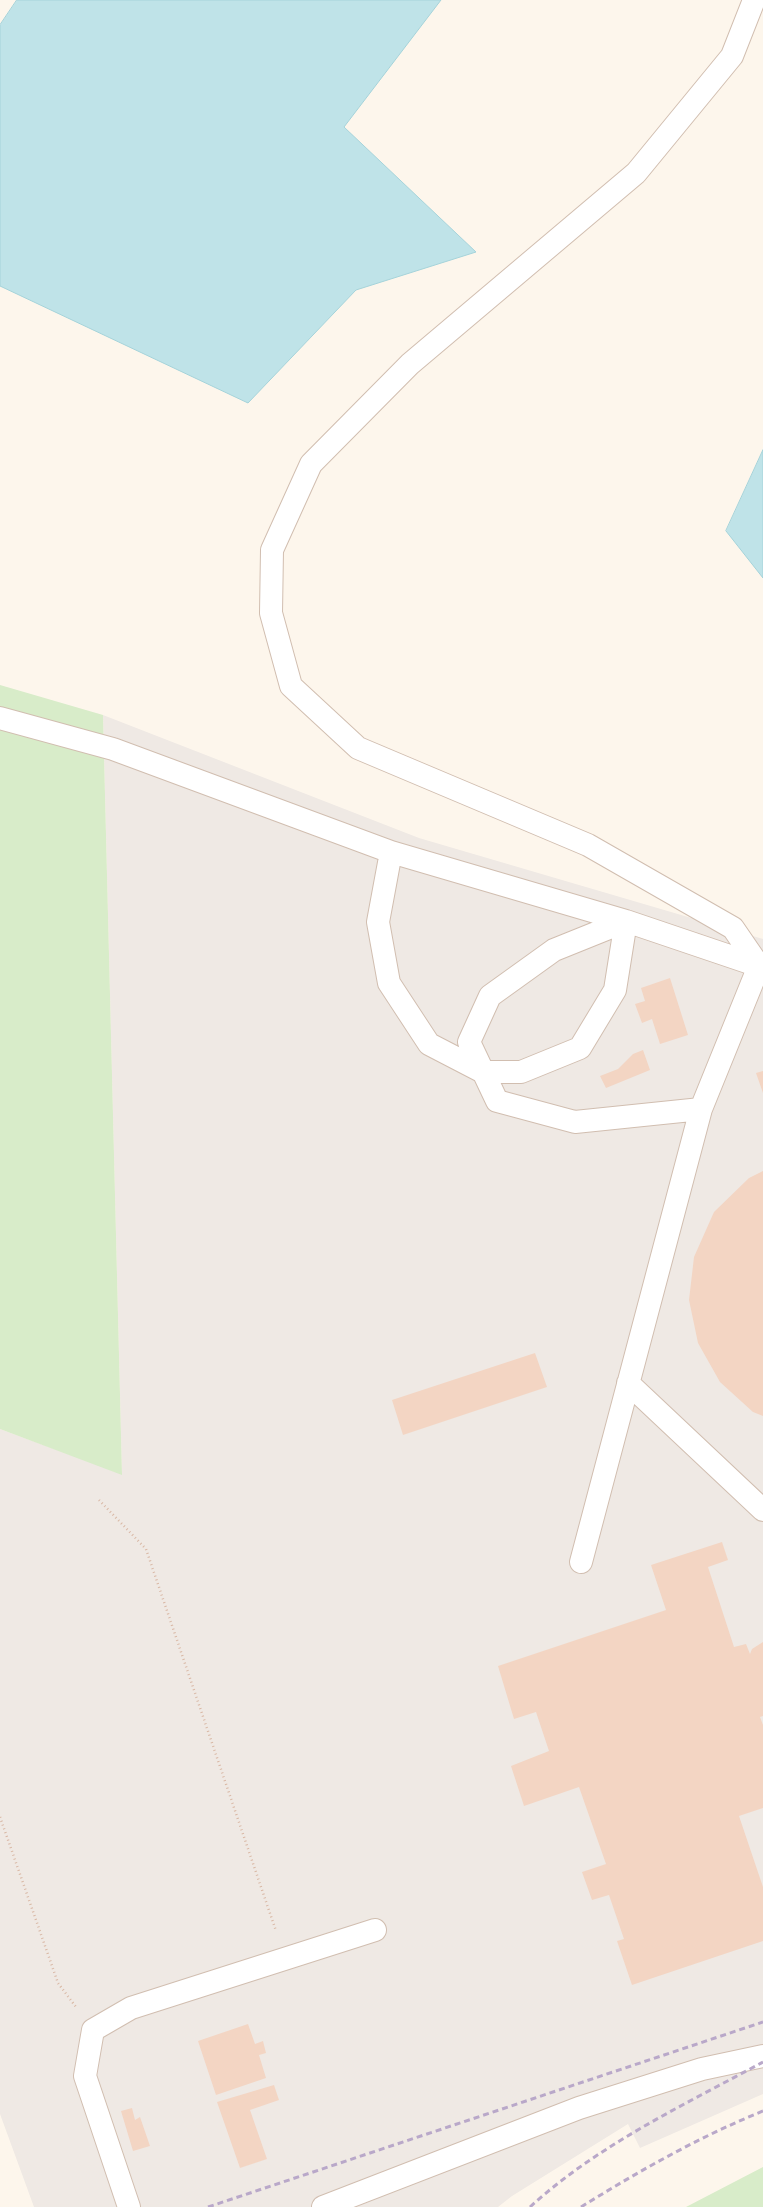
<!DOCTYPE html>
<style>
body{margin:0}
canvas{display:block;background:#fdf6ec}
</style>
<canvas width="763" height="2207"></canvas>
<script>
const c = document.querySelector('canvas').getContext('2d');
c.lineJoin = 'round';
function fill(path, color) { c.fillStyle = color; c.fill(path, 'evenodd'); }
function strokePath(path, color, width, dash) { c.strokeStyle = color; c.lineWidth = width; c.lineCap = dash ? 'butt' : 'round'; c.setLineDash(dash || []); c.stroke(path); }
fill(new Path2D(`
 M103 715 419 838 763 939V2094L640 2148 628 2124 512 2196 498 2207H34L0 2114V1429L122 1474Z`), '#efe9e4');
fill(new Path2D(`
 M0 685 103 715 122 1475 0 1429Z
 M763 2167V2207H686Z`), '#d8ecc9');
const water = new Path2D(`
 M17 0H441L344 127 476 252 356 290 248 403 0 286V25Z
 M763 450V578L726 531Z`);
fill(water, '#bfe3e8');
strokePath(water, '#a5d3da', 1);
fill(new Path2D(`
 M670 978 688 1035 660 1044 652 1019 642 1023 635 1004 645 1001 641 988Z
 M643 1050 650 1070 606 1088 600 1076 618 1069 633 1054Z
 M763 1071V1093L756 1073Z
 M763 1171V1416L753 1412 720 1382 698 1343 689 1300 694 1257 714 1212 749 1178Z
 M535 1353 547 1387 403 1435 392 1400Z
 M722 1542 728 1560 708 1567 734 1647 746 1644 750 1654 752 1649 763 1642V1716L760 1717 763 1725V1808L739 1816 763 1887V1941L632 1985 617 1941 624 1939 609 1895 592 1900 582 1872 606 1864 579 1787 524 1806 511 1766 549 1751 536 1712 514 1719 498 1666 666 1610 651 1565Z
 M248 2024 255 2044 263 2041 266 2053 259 2055 266 2078 216 2095 198 2041Z
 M274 2085 279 2100 250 2110 267 2159 240 2168 217 2102Z
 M132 2108 135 2120 140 2117 150 2146 133 2151 121 2111Z`), '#f3d5c3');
const minor = new Path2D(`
 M754 0 732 56 636 173 410 364 311 464 272 550 271 613 291 686 358 748 588 845 733 928 759 966 763 967
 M0 718 113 749 391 852 626 921 615 990 580 1048 521 1072H483L429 1044 389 983 378 922 391 852
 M628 1383 763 1510
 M581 1562 701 1109 759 966 626 921 554 950 490 996 469 1042 497 1101 575 1122 701 1109
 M129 2207 85 2076 93 2030 131 2008 375 1930
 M323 2207 579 2108 702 2069 763 2056`);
strokePath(minor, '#d1beb0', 24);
strokePath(new Path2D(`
 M99 1500 146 1549 276 1931
 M0 1817 58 1983 76 2007`), '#d9b8a5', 2.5, [1, 3]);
strokePath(minor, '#fff', 22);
strokePath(new Path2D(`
 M208 2207 763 2022
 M530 2207C598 2145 682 2106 763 2062
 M581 2207C639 2171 699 2137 763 2111`), '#b9a8c9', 3, [6, 4]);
</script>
